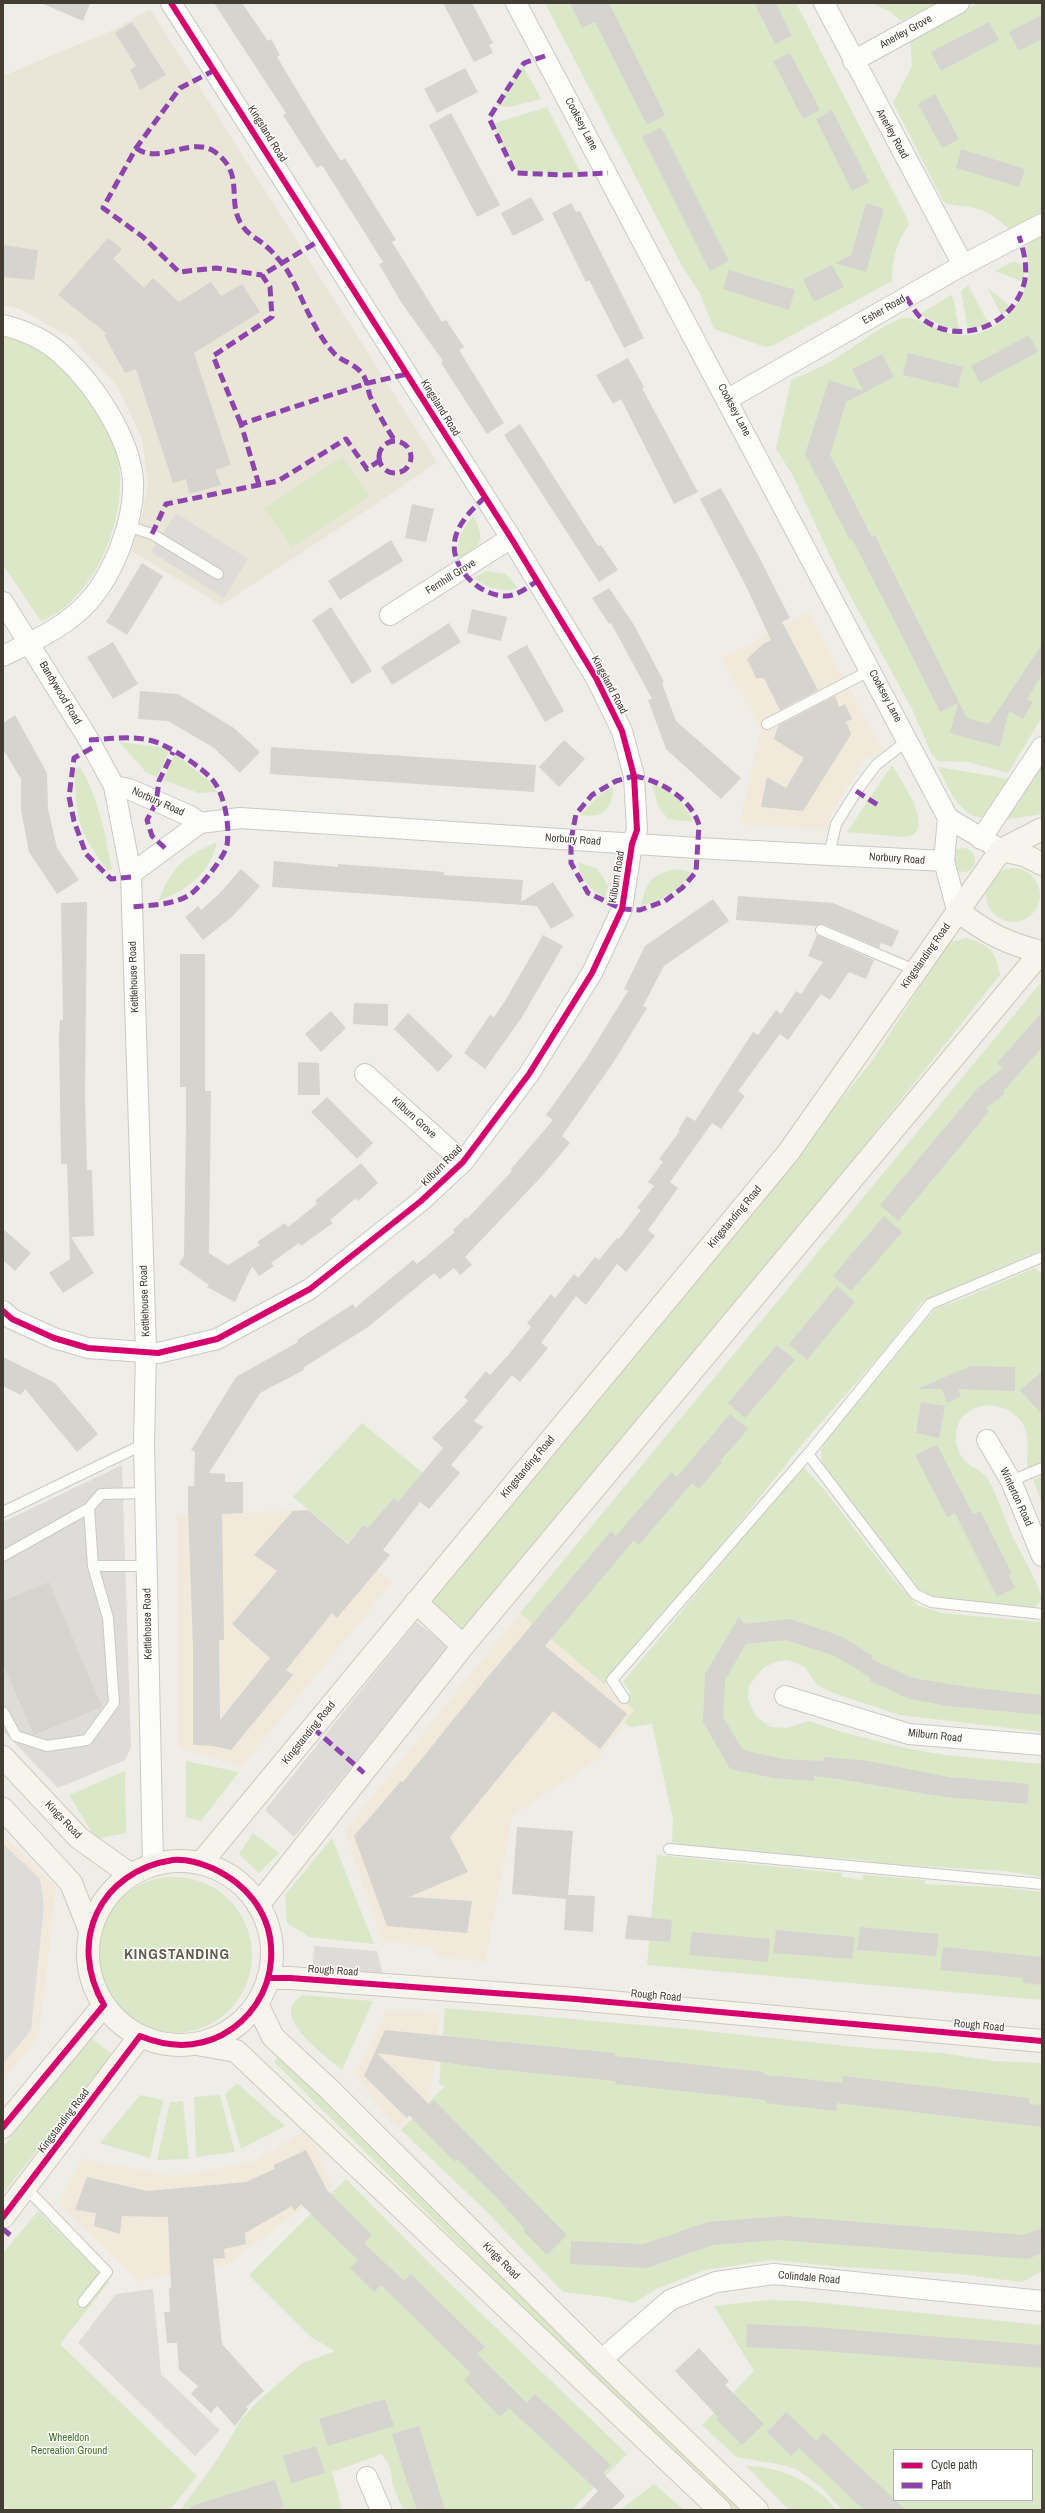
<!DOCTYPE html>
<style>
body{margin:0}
#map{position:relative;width:1045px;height:2513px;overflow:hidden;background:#eeede7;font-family:"Archivo Narrow",sans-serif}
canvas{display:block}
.frame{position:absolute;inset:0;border:4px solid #433e34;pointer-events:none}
.legend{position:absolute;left:893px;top:2449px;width:140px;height:52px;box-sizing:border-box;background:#fff;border:1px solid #b4b2ae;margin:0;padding:5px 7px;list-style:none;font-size:12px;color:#433e34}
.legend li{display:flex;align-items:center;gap:8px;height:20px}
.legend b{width:20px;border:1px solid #b4b2ae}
</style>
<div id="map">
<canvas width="1045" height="2513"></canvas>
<div class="frame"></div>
<ul class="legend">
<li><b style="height:5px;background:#d6006c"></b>Cycle path</li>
<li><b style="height:5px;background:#8e44ad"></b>Path</li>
</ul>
</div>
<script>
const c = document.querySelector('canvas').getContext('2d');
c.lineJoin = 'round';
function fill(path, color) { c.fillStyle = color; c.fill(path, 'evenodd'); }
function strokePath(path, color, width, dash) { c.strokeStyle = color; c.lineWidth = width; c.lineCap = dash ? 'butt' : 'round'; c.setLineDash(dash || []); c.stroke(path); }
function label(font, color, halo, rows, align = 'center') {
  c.font = font + ' "Archivo Narrow",sans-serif'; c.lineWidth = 3; c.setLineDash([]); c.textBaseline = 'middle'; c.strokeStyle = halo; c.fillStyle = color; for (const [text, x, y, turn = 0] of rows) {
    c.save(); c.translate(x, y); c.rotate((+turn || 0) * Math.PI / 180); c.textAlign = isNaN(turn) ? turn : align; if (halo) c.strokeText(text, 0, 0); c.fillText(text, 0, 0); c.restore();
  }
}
fill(new Path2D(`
 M809 612 883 751 870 758 866 756 830 816 828 830 739 824 761 729 721 659Z
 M308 1510 392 1583 242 1766 177 1748V1515Z
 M520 1613 634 1710 596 1761 513 1815 485 1962 435 1956 432 1947 382 1941 344 1831Z
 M3 1836 56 1888 39 2036 3 2081Z
 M386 2011 440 2012 430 2099 397 2128 354 2074Z
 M308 2129 333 2186 227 2264 138 2281 58 2203 81 2159 176 2176 252 2162Z`), '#f1e9da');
fill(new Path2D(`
 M150 9 437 462 376 504 221 605 131 551 141 520 148 485 142 439 118 387 73 339 20 309 3 305V76L113 30Z`), '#e9e5d7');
fill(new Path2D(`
 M545 3H796L908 220 909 225C896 241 892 261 892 281L772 346 765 347 714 329 699 292 682 266Z
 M871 3H937L901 21 889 11Z
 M978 3H1042V211L1016 227 1009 229C998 220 989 211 974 208 963 205 952 207 943 201L893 103 912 66 910 37Z
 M523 66 541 99 509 107 496 106Z
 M547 107 581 173 520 171 513 167 492 124Z
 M1042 233V717L1008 773 968 762 939 761 932 755 912 709 839 575 792 474 776 449 791 380C804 374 818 369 830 362 847 352 886 322 903 318 915 315 938 331 952 334 985 341 1017 316 1026 285 1030 273 1027 258 1025 246Z
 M1014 261 1024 266 1025 274 1021 281 995 271Z
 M968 285 989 324 968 330 961 291Z
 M988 288 1011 307 1001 315Z
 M951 295 954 300 959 330 944 327 920 314Z
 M3 333C31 343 57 356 77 379 83 386 85 396 90 404 94 410 101 415 105 422 130 465 121 520 100 562 87 587 67 611 41 621L3 565Z
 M342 457 370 496 292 547 264 508Z
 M474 516C486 541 480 547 461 564 453 547 461 529 474 516Z
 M487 571 506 574 518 588C503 593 486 588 474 578Z
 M119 742 159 747 169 751 157 778 145 771Z
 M175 754 208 780 217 792 198 793 163 780Z
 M1042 761V814L1003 820Z
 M892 765C900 779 941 836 903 837L847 832Z
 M80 767C99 799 105 833 112 869L108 871C78 832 75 818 75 770Z
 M938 767 1011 779 988 819C958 817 950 790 938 767Z
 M652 784C670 790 686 803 693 822L668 819 658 806Z
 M613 787C612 810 604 818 580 815L598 796Z
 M217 842C210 874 187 890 158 901 173 866 183 857 217 842Z
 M951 860a12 12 0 1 1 24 0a12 12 0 1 1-24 0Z
 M578 862 598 869 608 886 605 899C592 890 579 879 578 862Z
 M986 895a27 27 0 1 1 54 0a27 27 0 1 1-54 0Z
 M676 869 691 872C683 888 659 904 641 905 647 881 651 875 676 869Z
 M966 938C989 945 996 950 1000 975L811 1213 464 1634 431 1605 432 1599 873 1060 948 943Z
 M1042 981V1250L923 1301 885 1350 803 1443 725 1541 604 1684 520 1613Z
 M1034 1268 1042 1274V1464L1028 1470C1025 1455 1031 1440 1024 1426 1007 1394 953 1400 956 1440 959 1468 981 1466 989 1481 999 1499 1004 1518 1013 1537 1022 1557 1037 1578 1042 1600L1033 1608 942 1599 923 1594 822 1465 821 1451 824 1441 889 1361 936 1308 955 1302Z
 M362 1423 423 1473 398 1502 394 1499 374 1533 363 1525 348 1543 293 1497Z
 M805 1469 823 1488 894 1580 917 1605 941 1613 1042 1622V1732L900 1715 836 1694 817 1685 805 1667 788 1660 775 1662 763 1668 749 1685 748 1699 755 1715 770 1727 786 1728 809 1721 845 1733 906 1748 944 1755 1042 1764V1877L1005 1871 882 1864 863 1860 738 1851 672 1843 673 1820 652 1724 631 1727 624 1723 634 1710 626 1703 630 1691 623 1682 799 1470Z
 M1042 1476V1503L1033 1480Z
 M186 1761 239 1772 201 1821 186 1817Z
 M125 1771 126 1833 96 1839 69 1795Z
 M253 1833 279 1853 259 1873 239 1854Z
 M332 1838 374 1944 309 1937 287 1923 285 1895Z
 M657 1855 842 1873V1877L862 1880 863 1875 925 1880V1884L1009 1888 1042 1892V2000L647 1965Z
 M96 1955a78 78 0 1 1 156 0a78 78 0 1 1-156 0Z
 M302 1995 373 2001 342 2070C328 2057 281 2026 293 2004 295 2000 300 1997 302 1995Z
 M445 2008 677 2028 866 2048 942 2053 994 2061 1042 2063V2271L1022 2282 959 2274 844 2267 772 2260 705 2270 656 2289 634 2303 606 2297 563 2292 485 2210 401 2130 445 2086 439 2084Z
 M90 2037 112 2054 3 2194V2147Z
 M283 2052 750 2510H728L274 2062Z
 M237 2083 285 2126 241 2149 225 2094Z
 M140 2095 163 2100 150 2158 100 2143Z
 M220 2095 235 2152 196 2157 194 2097Z
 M183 2101 189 2159 157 2160 170 2102Z
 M346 2179 436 2270 627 2454 572 2510H403L393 2486 390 2467 382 2454 332 2472 342 2510H180L217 2460 241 2420 258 2401 301 2364 335 2351 311 2337 249 2275Z
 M38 2211 109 2282 60 2344 197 2476 170 2510H3V2253Z
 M767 2300 802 2301 1042 2325V2510H842L821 2487 796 2469 778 2464 736 2457 702 2425 754 2371 714 2306ZM894 2450H1032V2500H894Z
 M746 2466C780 2466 815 2482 836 2510H789Z
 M654 2484 684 2510H620Z`), '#dbe8c8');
fill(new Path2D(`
 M176 513 248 559 224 598 151 552Z
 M122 1465 131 1747 125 1760 58 1788 3 1731V1522Z
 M416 1622 450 1647 294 1837 265 1810Z
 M3 1844 40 1879 44 1906 31 2030 3 2064Z
 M314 1946 377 1951 383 1975 313 1968Z
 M153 2289 161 2374 220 2430 195 2456 78 2343 116 2294Z`), '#dddcd8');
fill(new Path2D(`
 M41 3H90L83 21Z
 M214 3H242L268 41 271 39 280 55 277 57 321 130 341 161 345 158 396 240 392 242 442 322 446 320 464 347 459 350 504 423 487 434 441 363 443 361 401 302 379 264 383 262 334 184 322 165 317 168 283 115 286 113Z
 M443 3H472L493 43 489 45 493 53 474 62Z
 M570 3H609L665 115 647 125 595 22 582 28Z
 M754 3H776L792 36 775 44Z
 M1042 15V39L1019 51 1009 32Z
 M132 22 166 75 140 90 130 70 136 66 115 33Z
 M989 22 999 40 941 71 931 52Z
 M790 53 820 110 803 119 773 61Z
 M465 68 478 92 437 113 424 89Z
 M935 94 959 139 942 148 918 104Z
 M832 110 869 182 852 191 816 119Z
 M451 113 500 205 477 217 429 125Z
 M661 127 729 261 710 271 642 137Z
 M961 149 1025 169 1019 187 956 168Z
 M531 197 544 220 513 236 501 213Z
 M571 203 576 212 580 211 644 338 624 348 589 280 586 282 552 213Z
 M866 203 884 209 866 272 835 263 851 255Z
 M108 238 122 249 113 259 144 288 153 278 179 302 211 282 221 296 242 284 260 312 194 353 231 465 215 470 221 485 189 494 186 479 173 483 136 369 125 373 104 335 106 333 58 295Z
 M3 245 38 250 34 280 3 277Z
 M832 265 844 287 814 302 803 279Z
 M729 270 795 290 789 310 723 289Z
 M1029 335 1038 352 980 383 971 366Z
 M908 353 963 367 958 388 903 375Z
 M882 354 894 377 846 402 830 455 872 537 875 535 883 552 967 718 989 724 1042 644V675L1027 699 1033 702 1023 719 1009 711 1000 747 950 733 958 703 940 712 889 610 852 539 850 540 805 454 829 380 863 391 852 369Z
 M628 358 644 387 642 388 698 492 674 504 621 399 613 404 596 375Z
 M520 424 598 546 601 545 618 570 599 582 504 435Z
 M721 488 758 555 790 618 782 622 818 690 780 710 764 678H756L747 659 763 644 771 640 745 584 700 499Z
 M412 504 434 509 426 542 405 538Z
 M391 540 403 561 340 600 328 581Z
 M142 563 163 576 127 635 106 622Z
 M609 588 634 625 664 682 662 683 676 721 741 778 721 799 666 749 648 700 652 699 611 623 609 624 592 598Z
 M331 607 372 671 352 684 312 620Z
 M472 609 507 617 501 641 467 633Z
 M449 623 461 642 392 685 381 667Z
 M113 642 138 684 113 699 87 657Z
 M527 645 564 711 545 722 507 656Z
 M140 691 178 694 234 728 260 752 240 773 214 748 168 721 138 719Z
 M835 696 839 707 845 704 852 719 846 722 851 734 803 811 761 807 767 777 786 788 804 758 774 739 777 729 779 725Z
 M15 715 47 773 48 809 57 848 79 880 57 894 29 852 21 810V779L3 749V723Z
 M564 740 585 759 559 787 539 767Z
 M271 747 536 765 534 792 270 774Z
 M274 861 338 867V864L444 872V875L523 880 521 902 553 882 574 916 551 929 537 906 272 887Z
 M241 869 260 886 234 915 203 940 185 917 198 906 201 910 219 894Z
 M738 896 833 903 899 931 892 947 881 943 879 948 823 924 816 926 736 920Z
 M713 899 729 921 664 966 643 1006 647 1008 613 1063 562 1136 570 1143 543 1175 465 1257 472 1265 460 1275 454 1268 440 1279 434 1273 368 1327 303 1368 304 1370 260 1393 209 1473 225 1474V1482H243V1513L222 1514 224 1640H219L220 1720 270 1658 232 1624 277 1571 254 1555 293 1511 308 1510 348 1544 363 1525 368 1528 394 1498 398 1502 443 1448 432 1438 468 1401 464 1397 486 1371 490 1375 509 1354 531 1327 527 1323 551 1294 555 1298 574 1274 578 1278 595 1257 599 1260 617 1238 619 1239 641 1210 637 1208 654 1186 648 1182 663 1162 659 1159 680 1131 678 1130 687 1116 695 1121 753 1032 758 1035 776 1010 781 1014 796 991 801 994 823 962 808 956 817 935 874 960 866 979 849 972 830 1000 821 994 788 1040 780 1034 738 1091 745 1096 721 1129 712 1123 670 1182 678 1188 648 1230 655 1236 626 1272 617 1264 586 1305 576 1296 541 1343 548 1348 520 1382 512 1375 474 1421 483 1427 451 1465 460 1473 429 1509 420 1502 383 1550 390 1555 337 1618 332 1613 286 1670 293 1675 231 1750 213 1746 193 1745V1645L188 1510V1486H194L195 1452 191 1450 236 1377 298 1342 297 1340 353 1304 355 1308 413 1260 417 1264 455 1232 453 1230 466 1217 467 1219 512 1171 511 1169 553 1120 546 1115 586 1059 628 991 624 989 645 946Z
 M87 902 85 1095 87 1170H92L94 1236 71 1237 94 1273 63 1293 49 1273 70 1259 67 1164H61L59 1038 60 1020H63L61 903Z
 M543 935 563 946 522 1017 485 1069 464 1053 490 1015 494 1017 505 1001Z
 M180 954H205V1091H211L209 1253 228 1265 260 1245 257 1242 285 1223 288 1227 317 1204 315 1201 361 1163 378 1183 358 1201 356 1198 330 1220 333 1223 316 1235 301 1246 299 1243 271 1263 274 1266 259 1276 252 1266 235 1302 207 1287 209 1285 179 1264 184 1256 186 1128V1087H180Z
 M354 1003 388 1004V1026L353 1024Z
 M331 1011 346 1028 321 1052 305 1034Z
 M1042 1012V1047L1003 1092 1005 1094 986 1108 989 1111 974 1130 898 1221 880 1205 978 1088 1003 1068 997 1063Z
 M408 1013 453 1056 438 1072 394 1029Z
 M298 1062 319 1063 320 1095H298Z
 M327 1097 373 1143 357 1159 311 1112Z
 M884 1216 902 1232 851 1291 833 1276Z
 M3 1229 31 1253 15 1271 3 1260Z
 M837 1286 855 1302 807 1360 789 1344Z
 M777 1345 795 1360 745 1418 728 1403Z
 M3 1357 55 1383 98 1434 77 1452 25 1389 21 1395 3 1386Z
 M971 1366 1015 1367V1391L958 1389 961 1396 947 1403 942 1389H917Z
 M1042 1372V1415L1020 1390Z
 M921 1402 945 1406 939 1438 916 1433Z
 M730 1414 748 1429 720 1461 722 1462 699 1489 692 1483 639 1545 634 1540 545 1646 627 1714 600 1749 553 1711 450 1837 468 1872 409 1897 472 1901 467 1933 387 1926 354 1836 401 1781 403 1782 486 1679 611 1531 616 1536 671 1472 677 1477Z
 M937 1445 973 1514 980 1511 1012 1574 1009 1575 1015 1588 997 1597 955 1513 947 1517 915 1455Z
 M49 1582 102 1707 34 1735 3 1664V1601Z
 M739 1617 744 1624 789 1619 817 1628 843 1637 873 1656 871 1659 913 1678 967 1687 1042 1695V1715L947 1706 910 1699 870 1681 871 1678 835 1656 786 1640 746 1644 725 1680 723 1717 743 1750 783 1759 823 1761 824 1757 868 1761 949 1777 1029 1784 1027 1804 944 1797 839 1779 814 1776V1781L773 1778 730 1769 703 1722 705 1674Z
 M517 1827 573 1831 568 1895 595 1896 593 1932 564 1930 566 1899 512 1894Z
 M628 1915 672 1920 670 1942 625 1939Z
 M860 1927 939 1934 936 1956 857 1950Z
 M776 1930 855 1937 852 1959 773 1953Z
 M692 1932 770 1939 768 1962 689 1955Z
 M943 1947 1042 1957V1985L1023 1983V1978L940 1970Z
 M385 2030 615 2053V2056L764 2072V2075L788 2077 842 2083 843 2076 1030 2098 1029 2104 1042 2105V2127L837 2103 836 2111 766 2103V2100L615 2084 616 2081 492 2069 377 2053 429 2104 434 2100 567 2235 547 2255 523 2231 525 2229 497 2198 457 2159 455 2162 409 2115 407 2118 364 2076Z
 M306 2150 327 2190 372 2235 364 2243 404 2281 411 2274 485 2347 477 2354 527 2403 535 2394 611 2465 603 2473 625 2496 611 2510H580L598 2491 509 2408 500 2417 464 2380 471 2373 381 2285 374 2292 350 2268 358 2260 301 2204 294 2211 292 2206 245 2233 246 2244 224 2249 225 2258 213 2259 222 2344 264 2391 246 2407 248 2409 235 2426 217 2406 211 2413 191 2394 198 2386 179 2370 177 2343H167L164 2312H170L169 2288H171L168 2217 122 2216 120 2234 94 2226 96 2213 75 2210 87 2177 147 2191 246 2182 274 2169V2165Z
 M785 2216 1024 2235 1042 2228V2253L1028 2259 778 2240 713 2245 647 2268 570 2264 571 2241 644 2244 707 2222Z
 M747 2324 814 2327 1042 2345V2368L809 2350 746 2347Z
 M699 2348 729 2381 725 2385 764 2424 742 2445 716 2419 718 2417 675 2371Z
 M385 2399 394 2426 328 2446 319 2419Z
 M786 2412 816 2441 823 2433 906 2510H864L799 2448 791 2456 767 2432Z
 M419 2426 424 2442 445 2510H417L405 2476 392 2434Z
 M316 2446 325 2473 291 2483 283 2456Z
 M275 2480 284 2507 273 2510H191V2506Z`), '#d6d4ce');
const lane = new Path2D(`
 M127 526 152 534 218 574
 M767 724 871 670
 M829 855 836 824 858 789 876 765 908 740
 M821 930 915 970
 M808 1454 915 1594 931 1602 1042 1614
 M1011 1481 1042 1468
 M89 1508 101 1494 146 1493
 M3 1512 144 1444
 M3 1556 89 1508 93 1566 108 1618 114 1703 87 1740 47 1746 16 1736 3 1712
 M93 1566H147
 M624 1698 612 1680 808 1454 930 1304 1042 1257
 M669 1849 1042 1884
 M26 2188 107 2272 83 2302`);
const street = new Path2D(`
 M516 3 948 818 1001 850
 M824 3 963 265
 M853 61 959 3
 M3 325C23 330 46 340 62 355 94 384 130 437 133 481 135 519 114 573 89 601 66 627 33 641 3 656
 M728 399 963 265 1042 224
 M3 602 89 740 114 786 131 874 146 1351 144 1444 153 1865
 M390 615 511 538
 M114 786 129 789 190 816 200 823
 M948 818 944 861 957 910
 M981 839 1042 747
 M131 874 200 823 240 818 697 848 944 861
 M365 1074 463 1162
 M3 1311 12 1319 54 1338 88 1348 158 1353 217 1339 310 1289 421 1201 463 1162 529 1074 592 973 622 909 632 844 637 830 634 776 622 731 596 678 511 538 171 3
 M987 1440 1011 1481 1042 1556
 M785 1696 909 1734 1042 1745
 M601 2360 670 2300 716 2282 774 2274 1042 2301
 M367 2477 381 2510`);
const secondary = new Path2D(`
 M1001 850 1024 855 1042 864
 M957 910C986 933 1006 943 1041 952
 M416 1602 463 1646
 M3 1757 79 1838 131 1875
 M3 1809 71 1883 90 1931
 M88 1953a92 92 0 1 1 184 0a92 92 0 1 1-184 0Z
 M201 1863 788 1153 1001 850 1042 829
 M258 1905 463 1646 1042 951
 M268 1978H290L576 1999 1042 2041
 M257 2004 273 2037 330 2090 601 2360 757 2510
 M197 2044 236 2051 720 2510
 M3 2127 104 2005
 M3 2217 140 2036`);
strokePath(lane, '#cac9c3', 12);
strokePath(street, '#cac9c3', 22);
strokePath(secondary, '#cdcabf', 24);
strokePath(lane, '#fcfcfb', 10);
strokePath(street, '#fcfcfb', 20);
strokePath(secondary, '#f6f4ed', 22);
strokePath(new Path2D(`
 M545 56 524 63 489 118 513 169 517 173 565 175 608 173
 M215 70 180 88 136 148 103 208 143 237 179 272 216 268 262 275
 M136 148C160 166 191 135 215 152 247 175 224 203 244 228 250 236 260 240 267 247 274 253 281 262 287 270 303 297 312 329 333 352 340 361 353 363 360 371 367 378 367 387 370 396 377 412 386 427 395 441
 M906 297C910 303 915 312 920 317 955 346 1009 329 1023 287 1029 270 1024 252 1019 236
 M241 424 213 356 272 317 270 287 262 275 322 239
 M379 457a16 16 0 1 1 32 0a16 16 0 1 1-32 0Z
 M259 485 241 424 368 383 407 374
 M485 497C473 509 459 521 455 539 449 566 478 595 504 596 516 597 528 587 537 581
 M152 534 166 504 278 481 346 439 367 469 379 461
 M89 740C112 739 139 734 161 744 178 752 198 765 211 778 225 793 230 826 227 845 225 857 201 886 191 894 175 905 150 905 132 907
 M92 748 74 758 69 797 74 821 86 854 111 879 131 877
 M634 776C659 780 691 798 699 825L696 872 682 888 665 901 640 910 622 909 588 893 571 863V840L576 814 592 795 616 781Z
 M856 791 881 807
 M165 848 152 836 147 820 156 803 159 781 173 752
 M313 1728 364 1773
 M3 2229 10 2235`), '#8e44ad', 5, [10, 5]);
strokePath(new Path2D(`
 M3 1311 12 1319 54 1338 88 1348 158 1353 217 1339 310 1289 421 1201 463 1162 529 1074 592 973 622 909 632 844 637 830 634 776 622 731 596 678 511 538 171 3
 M268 1978H290L576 1999 1042 2041
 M3 2127 104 2005C67 1942 99 1871 173 1860 186 1859 200 1863 212 1868 249 1885 274 1917 271 1960 269 1992 250 2020 222 2035 195 2049 167 2047 140 2036L3 2217`), '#d6006c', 6);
label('11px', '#433e34', '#fff', [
 ["Anerley Grove",906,32,-29],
 ["Cooksey Lane",581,124,62],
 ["Kingsland Road",267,134,58],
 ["Anerley Road",892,134,61],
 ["Esher Road",884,310,-30],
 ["Kingsland Road",440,408,58],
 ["Cooksey Lane",734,410,62],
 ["Fernhill Grove",451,577,-32],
 ["Kingsland Road",609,685,62],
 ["Bandywood Road",60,693,59],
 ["Cooksey Lane",885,696,62],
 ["Norbury Road",158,802,24],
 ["Norbury Road",573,840,4],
 ["Norbury Road",897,859,4],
 ["Kilburn Road",617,877,-81],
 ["Kingstanding Road",926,956,-55],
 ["Kettlehouse Road",134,977,-92],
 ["Kilburn Grove",414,1118,42],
 ["Kilburn Road",442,1166,-45],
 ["Kingstanding Road",735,1217,-50],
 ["Kettlehouse Road",145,1301,-92],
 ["Kingstanding Road",528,1467,-50],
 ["Winterton Road",1016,1497,65],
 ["Kettlehouse Road",148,1624,-91],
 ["Kingstanding Road",309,1733,-51],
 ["Milburn Road",935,1736,6],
 ["Kings Road",63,1820,46],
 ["Rough Road",333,1971,4],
 ["Rough Road",656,1996,5],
 ["Rough Road",979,2026,5],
 ["Kingstanding Road",64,2121,-53],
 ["Kings Road",501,2261,45],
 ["Colindale Road",809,2278,5]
]);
label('11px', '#44722b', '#fff', [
 ["Wheeldon",69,2438],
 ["Recreation Ground",69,2451]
]);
c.letterSpacing = '1px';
label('bold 15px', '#665c4c', '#fff', [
 ["KINGSTANDING",177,1955]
]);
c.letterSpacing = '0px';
</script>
